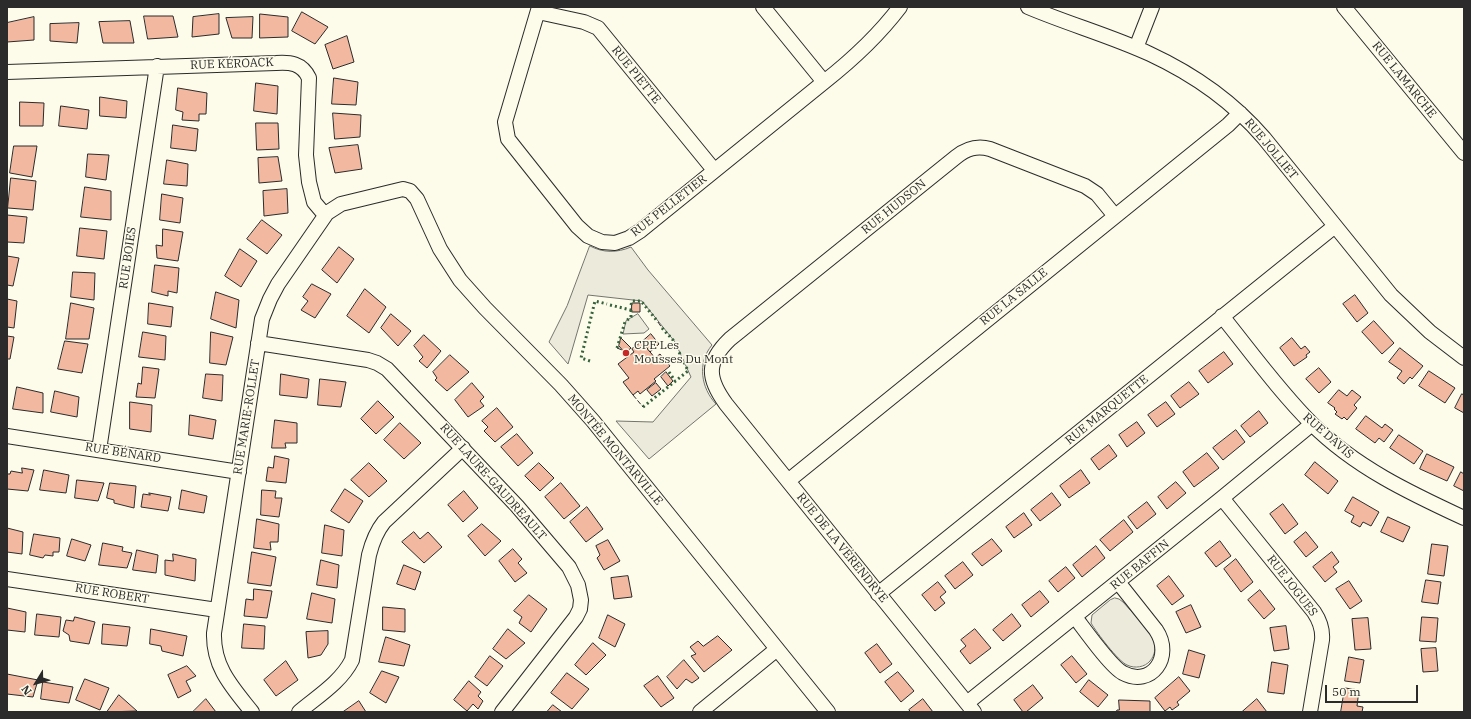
<!DOCTYPE html>
<meta charset="utf-8">
<style>
body{margin:0}
#map{position:relative;width:1471px;height:719px;overflow:hidden;background:#fdfbea;font-family:"IBM Plex Serif",serif}
canvas{display:block}
.frame{position:absolute;inset:0;border:8px solid #2b2b2b;pointer-events:none}
.north{position:absolute;left:16px;top:663px;width:40px;height:40px;-webkit-text-stroke:3px #fdfbea;paint-order:stroke;rotate:233deg;font-size:11px;font-weight:700;line-height:16px;text-align:center;color:#2b2b2b}
.north::after{content:'';display:block;margin:auto;width:14px;height:18px;background:#2b2b2b;clip-path:polygon(50% 0,100% 100%,50% 72%,0 100%)}
.scale{position:absolute;left:1325px;top:685px;width:93px;height:18px;box-sizing:border-box;border:2px solid #2b2b2b;border-top:0;padding-left:5px;font-size:12px;line-height:14px;white-space:nowrap;color:#2b2b2b;-webkit-text-stroke:3px #fdfbea;paint-order:stroke}
</style>
<div id="map">
<canvas width="1471" height="719"></canvas>
<div class="frame"></div>
<div class="north">N</div>
<div class="scale">50 m</div>
</div>
<script>
const c = document.querySelector('canvas').getContext('2d');
c.lineJoin = 'round';
function fill(path, color) { c.fillStyle = color; c.fill(path, 'evenodd'); }
function strokePath(path, color, width, dash) { c.strokeStyle = color; c.lineWidth = width; c.lineCap = dash ? 'butt' : 'round'; c.setLineDash(dash || []); c.stroke(path); }
function label(font, color, halo, rows, align = 'center') {
  c.font = font + ' "IBM Plex Serif",serif'; c.lineWidth = 3; c.setLineDash([]); c.textBaseline = 'middle'; c.strokeStyle = halo; c.fillStyle = color; for (const [text, x, y, turn = 0] of rows) {
    c.save(); c.translate(x, y); c.rotate((+turn || 0) * Math.PI / 180); c.textAlign = isNaN(turn) ? turn : align; if (halo) c.strokeText(text, 0, 0); c.fillText(text, 0, 0); c.restore();
  }
}
const green = new Path2D(`
 M590 246C603 253 617 253 631 247L648 270 712 345C697 363 701 388 716 404L649 459 616 421 653 422 691 377 675 342 642 301 588 295 568 364 549 342 567 306Z
 M638 314 649 329 644 333 623 334 626 321Z
 M1115 598 1119 599 1123 602C1131 611 1150 631 1154 641 1156 648 1155 655 1150 661 1145 667 1135 669 1127 665 1118 661 1097 633 1091 623L1092 615 1110 600Z`);
fill(green, '#ecebdb');
strokePath(green, '#74746e', 1);
const building = new Path2D(`
 M302 12 328 27 315 44 292 31Z
 M219 14V34L192 37 193 17Z
 M260 14 288 17V37L260 38Z
 M144 16H173L178 37 148 39Z
 M34 17V40L7 42V23Z
 M253 17 252 38H232L226 18Z
 M130 21 134 43H103L99 22Z
 M79 23 77 43 50 41V24Z
 M347 36 354 62 333 69 325 45Z
 M334 78 358 82 356 105 332 104Z
 M256 83 278 86 277 114 254 111Z
 M178 88 207 93 206 114H199V121L182 120 183 112 176 110Z
 M100 97 127 101 126 118 100 116Z
 M20 102 44 103 43 126H20Z
 M61 106 89 110 87 129 59 126Z
 M333 113 361 115 360 137 335 139Z
 M256 123H278L279 149 257 150Z
 M173 125 198 129 196 151 171 148Z
 M358 145 362 169 335 173 329 148Z
 M14 146H37L32 177 10 173Z
 M88 154 109 155 106 180 86 177Z
 M278 157 282 181 259 183 258 158Z
 M167 160 188 164 187 186 164 184Z
 M11 178 36 181 33 210 8 208Z
 M85 187 111 191V220L81 217Z
 M287 189 288 213 264 216 263 191Z
 M162 194 183 198 180 223 160 220Z
 M7 215 27 217 24 243 7 242Z
 M262 220 282 235 267 254 247 239Z
 M80 228 107 231 104 259 77 256Z
 M163 229 183 232 178 261 157 258 156 245 162 246Z
 M339 247 354 259 337 283 322 270Z
 M240 249 257 261 241 287 225 276Z
 M7 256 19 258 13 286 7 285Z
 M155 265 179 268 177 293 168 291V296L152 292Z
 M73 272 95 273 94 300 71 297Z
 M312 284 331 294 315 318 301 310 308 301 303 297Z
 M365 289 386 307 369 333 347 316Z
 M216 292 239 300 236 328 211 319Z
 M1355 295 1368 313 1357 322 1343 304Z
 M7 299 17 301 14 328 7 327Z
 M71 303 94 308 89 339H66Z
 M149 303 173 307 171 327 148 324Z
 M632 303H640V312H632Z
 M391 314 411 331 398 346 381 328Z
 M1374 321 1394 343 1382 354 1362 332Z
 M143 332 166 336 165 360 139 357Z
 M211 332 233 337 226 365 210 363Z
 M651 334 659 344 650 352 642 342Z
 M424 335 441 351 427 368 419 361 423 357 414 346Z
 M7 336 14 337 10 359H7Z
 M621 338 631 348 625 353 619 346Z
 M1292 338 1301 349 1305 346 1310 352 1306 355 1307 357 1294 366 1280 348Z
 M65 341 88 344 82 373 58 369Z
 M642 342 655 358 660 354 670 366 654 379 656 381 640 394 638 391 633 395 623 382 629 378 618 364 634 352 632 349Z
 M1400 348 1423 366 1412 379 1410 377 1404 384 1397 378 1402 371 1389 362Z
 M1224 352 1233 364 1208 383 1199 371Z
 M450 355 469 372 447 391 435 380 437 378 433 372Z
 M143 367 159 369 155 398 136 397 138 383 141 384Z
 M1319 368 1331 382 1319 393 1306 379Z
 M1429 371 1455 388 1445 403 1419 386Z
 M666 372 673 381 668 386 661 377Z
 M206 374 223 375 222 401 203 398Z
 M281 374 309 379 307 398 280 395Z
 M320 379 346 382 341 407 318 405Z
 M1189 382 1199 394 1180 408 1171 396Z
 M472 383 484 397 480 401 484 406 468 417 455 400Z
 M656 383 661 389 652 396 647 390Z
 M17 387 43 393V413L13 409Z
 M1339 390 1347 396 1352 390 1361 397 1354 405 1357 408 1347 420 1344 417 1342 419 1335 414 1337 412 1334 409 1335 408 1328 403Z
 M55 391 79 397 77 417 51 412Z
 M1462 394 1464 395V413L1455 408Z
 M378 401 394 417 376 434 361 419Z
 M130 402 152 405 151 432 130 429Z
 M1166 402 1175 414 1157 427 1148 415Z
 M497 408 513 427 495 442 484 431 488 427 482 421Z
 M1259 411 1268 423 1250 437 1241 426Z
 M190 415 216 420 213 439 189 435Z
 M1366 416 1382 428 1385 424 1393 430 1384 442 1379 438 1375 443 1356 429Z
 M275 420 297 423V443H285L286 448H272Z
 M1137 422 1145 433 1127 447 1119 435Z
 M400 423 421 443 404 459 384 440Z
 M1236 430 1245 442 1223 460 1213 448Z
 M517 434 533 453 518 466 501 447Z
 M1399 435 1423 451 1414 464 1390 448Z
 M1109 445 1117 456 1099 470 1091 459Z
 M1207 453 1219 468 1194 487 1183 472Z
 M1427 454 1454 467 1447 481 1420 469Z
 M275 456 289 459 286 483 266 481 268 467 273 468Z
 M1315 462 1338 481 1328 494 1305 475Z
 M369 463 387 481 369 497 351 480Z
 M539 463 554 478 540 491 525 476Z
 M22 468 34 470 28 491 7 489V474H10L11 471 22 473Z
 M44 470 69 475 66 493 40 490Z
 M1081 470 1090 483 1069 498 1060 486Z
 M1461 472 1464 474V491L1454 486Z
 M77 480 104 483 98 501 75 498Z
 M1176 482 1186 493 1167 509 1158 497Z
 M110 483 136 486 134 508 114 503V500L107 498Z
 M561 483 580 506 564 519 545 497Z
 M345 489 363 501 349 523 331 511Z
 M182 490 207 496 204 513 179 509Z
 M262 490 276 491 275 498H282L279 517 261 515Z
 M464 491 478 508 463 522 448 505Z
 M149 493 171 497 168 511 141 507 143 494 150 495Z
 M1052 493 1061 505 1040 521 1031 510Z
 M1353 497 1379 512 1371 526 1363 522 1360 527 1351 522 1354 516 1345 511Z
 M1147 502 1156 514 1137 529 1128 517Z
 M1283 504 1298 524 1285 534 1270 514Z
 M587 507 603 529 586 542 570 522Z
 M1024 513 1032 525 1014 538 1006 527Z
 M1388 517 1410 527 1403 542 1381 532Z
 M257 519 279 524 278 542H270L271 550 254 548Z
 M1124 520 1133 532 1110 551 1100 540Z
 M482 524 501 541 485 556 468 536Z
 M325 525 344 530 342 556 322 553Z
 M7 528 23 532 22 554 7 552Z
 M414 532 420 539 428 532 442 547 424 563 402 542Z
 M1306 532 1318 547 1306 557 1294 542Z
 M34 534 60 538 59 552H53V556L45 555 43 558 30 555Z
 M72 539 91 545 85 561 67 556Z
 M992 539 1002 551 982 566 972 554Z
 M608 540 620 561 604 570 597 558 600 555 596 546Z
 M1220 541 1231 556 1216 567 1205 553Z
 M103 543 123 547 122 551 132 553 127 568 99 565Z
 M1432 544 1448 546 1444 576 1428 574Z
 M1096 546 1105 558 1082 577 1073 565Z
 M513 549 522 559 518 563 527 573 515 582 499 561Z
 M137 550 158 555 156 573 133 570Z
 M252 552 276 557 271 586 248 583Z
 M1332 552 1339 562 1333 567 1337 572 1325 582 1313 567Z
 M173 554 196 559 195 581 165 575V560L173 561Z
 M1236 559 1253 582 1241 592 1224 569Z
 M321 560 339 565 337 588 317 585Z
 M963 562 973 575 955 589 945 576Z
 M404 565 421 572 415 590 397 584Z
 M1066 567 1075 578 1058 592 1049 581Z
 M628 576 632 597 614 599 611 578Z
 M1169 576 1184 596 1172 605 1157 586Z
 M1426 580 1441 582 1438 604 1422 602Z
 M1349 581 1362 601 1350 609 1336 589Z
 M938 582 946 592 940 597 945 603 935 611 922 595Z
 M254 589 272 591 267 618 244 616 246 599 253 600Z
 M1260 590 1275 609 1264 619 1248 600Z
 M1040 591 1049 602 1031 617 1022 605Z
 M312 593 335 599 332 623 307 619Z
 M529 595 547 609 531 632 519 623 522 617 514 611Z
 M1191 605 1201 627 1186 633 1176 612Z
 M383 607 405 609V632L383 630Z
 M7 608 26 612 25 632 7 630Z
 M37 614 61 617 59 637 35 635Z
 M1012 614 1021 626 1003 641 993 630Z
 M608 615 625 624 615 647 599 638Z
 M75 617 95 622 89 644 70 641 69 635 63 631 66 620 73 621Z
 M1422 617 1438 618 1436 642 1420 641Z
 M1368 618 1371 649 1355 650 1352 619Z
 M103 624 130 627 127 646 102 644Z
 M244 624 265 626 264 649 242 648Z
 M1286 626 1289 649 1274 651 1270 628Z
 M151 629 187 636 183 656 162 651 161 646 150 644Z
 M508 629 525 643 506 659 493 649Z
 M975 629 991 648 970 664 960 651 966 646 961 640Z
 M328 631V644L321 655 308 658 306 632Z
 M718 636 732 650 704 672 691 656 696 654 690 647 698 641 703 646Z
 M386 637 410 645 404 666 379 662Z
 M593 643 606 655 586 675 575 665Z
 M877 644 892 664 880 673 865 653Z
 M1436 648 1438 671 1423 672 1421 649Z
 M1189 650 1205 655 1199 678 1183 674Z
 M490 656 503 666 487 686 475 677Z
 M1072 656 1087 674 1076 683 1061 665Z
 M1349 657 1364 660 1360 683 1345 681Z
 M684 660 699 678 692 683 686 679 677 689 667 677Z
 M286 661 298 680 276 696 264 680Z
 M1272 662 1288 665 1284 694 1268 692Z
 M187 666 196 676 186 681 191 691 178 698 168 675Z
 M382 671 399 677 386 703 370 693Z
 M898 672 914 691 901 702 885 682Z
 M567 673 589 689 572 709 551 693Z
 M7 674 38 680 33 697 7 694Z
 M658 676 674 698 661 707 644 686Z
 M1179 677 1190 691 1177 702 1179 705 1172 710 1170 707 1165 711 1155 698Z
 M85 679 109 688 100 710 76 700Z
 M1089 680 1108 695 1098 707 1080 692Z
 M469 681 481 692 478 696 483 701 478 709 473 704 467 711 454 700Z
 M43 682 73 687 69 703 41 699Z
 M1033 685 1043 698 1026 712H1023L1014 700Z
 M1345 688 1359 690 1357 706 1363 707 1362 712H1341Z
 M119 695 137 711 107 712Z
 M206 699 216 712H195L194 711Z
 M923 699 933 712H911L909 710Z
 M1257 699 1267 712H1242Z
 M1119 700 1150 701V712H1116L1117 710H1119Z
 M359 701 366 712H343Z
 M553 705 562 712H547Z`);
fill(building, '#f2b8a0');
strokePath(building, '#2b2b2b', 1);
const minor = new Path2D(`
 M539 7 505 122 508 139 577 226 588 236 602 242 615 243 629 238 640 231 824 82C852 60 878 36 900 7
 M763 7 824 82
 M1028 7C1068 24 1111 36 1150 54 1193 74 1233 102 1264 138L1391 295 1430 332 1464 358
 M1344 7 1464 153
 M538 12 584 22 598 28 714 170
 M1136 48 1152 7
 M7 72 276 63C290 62 302 63 309 78L306 155 309 182 314 202 325 215
 M1222 316C1251 352 1279 391 1312 424 1355 467 1410 493 1464 518
 M258 343 368 360 377 363 387 369 517 506 569 567 578 585 581 600 580 609 576 617 502 712
 M7 436 239 472
 M99 450 157 66
 M788 481 1228 125 1240 113
 M1222 498 1314 612C1320 621 1323 629 1322 640L1310 712
 M7 579 217 610
 M878 594 1335 226
 M1075 617C1085 630 1111 667 1123 673 1151 688 1174 657 1156 630L1118 582
 M967 703 1222 498 1312 424
 M252 712C232 687 213 667 214 633L262 319 270 299 278 284 327 213 341 204 403 189 410 191 417 199 440 249 460 280 485 308 561 385 593 421 828 712
 M299 712C318 696 341 682 352 660L369 555C372 543 376 532 384 522L463 448
 M700 712 777 649
 M974 712 726 404C707 378 706 362 730 339L956 157C966 149 976 145 990 149L1085 186 1097 194 1115 216`);
strokePath(minor, '#2b2b2b', 16);
strokePath(minor, '#fdfbea', 14);
strokePath(new Path2D(`
 M610 305 631 310
 M631 305 632 301H641L658 322
 M662 328 673 340 681 356
 M617 348 625 322 631 317V310
 M590 361 581 358 595 301 607 304
 M669 372 675 381
 M643 407 688 371 684 362`), '#34623c', 3, [2, 3]);
strokePath(new Path2D(`
 M658 322 662 328
 M617 348 622 350 628 357
 M681 356 684 362
 M633 395 643 407`), '#2b2b2b', 1, [5, 2]);
for (const [x, y, r, color] of [
 [626,353,4,"#c62828"]
]) { const dot = new Path2D(); dot.arc(x, y, r, 0, 2 * Math.PI); c.fillStyle = color; c.fill(dot); strokePath(dot, '#fdfbea', 1.5); }
label('12px', '#2b2b2b', '#fdfbea', [
 ["RUE KÉROACK",232,64,-2],
 ["RUE PIETTE",636,75,51],
 ["RUE LAMARCHE",1404,80,51],
 ["RUE JOLLIET",1271,149,50],
 ["RUE PELLETIER",669,206,-38],
 ["RUE HUDSON",894,207,-39],
 ["RUE BOIES",128,258,-82],
 ["RUE LA SALLE",1014,297,-39],
 ["RUE MARQUETTE",1107,410,-39],
 ["RUE MARIE-ROLLET",247,417,-81],
 ["RUE DAVIS",1328,436,41],
 ["MONTÉE MONTARVILLE",615,450,50],
 ["RUE BÉNARD",123,453,9],
 ["RUE LAURE-GAUDREAULT",493,482,48],
 ["RUE DE LA VÉRENDRYE",842,548,51],
 ["RUE BAFFIN",1140,565,-39],
 ["RUE JOGUES",1292,586,52],
 ["RUE ROBERT",112,594,9]
]);
label('12px', '#2b2b2b', '#fdfbea', [
 ["CPE Les",634,346],
 ["Mousses Du Mont",634,360]
], 'left');
</script>
